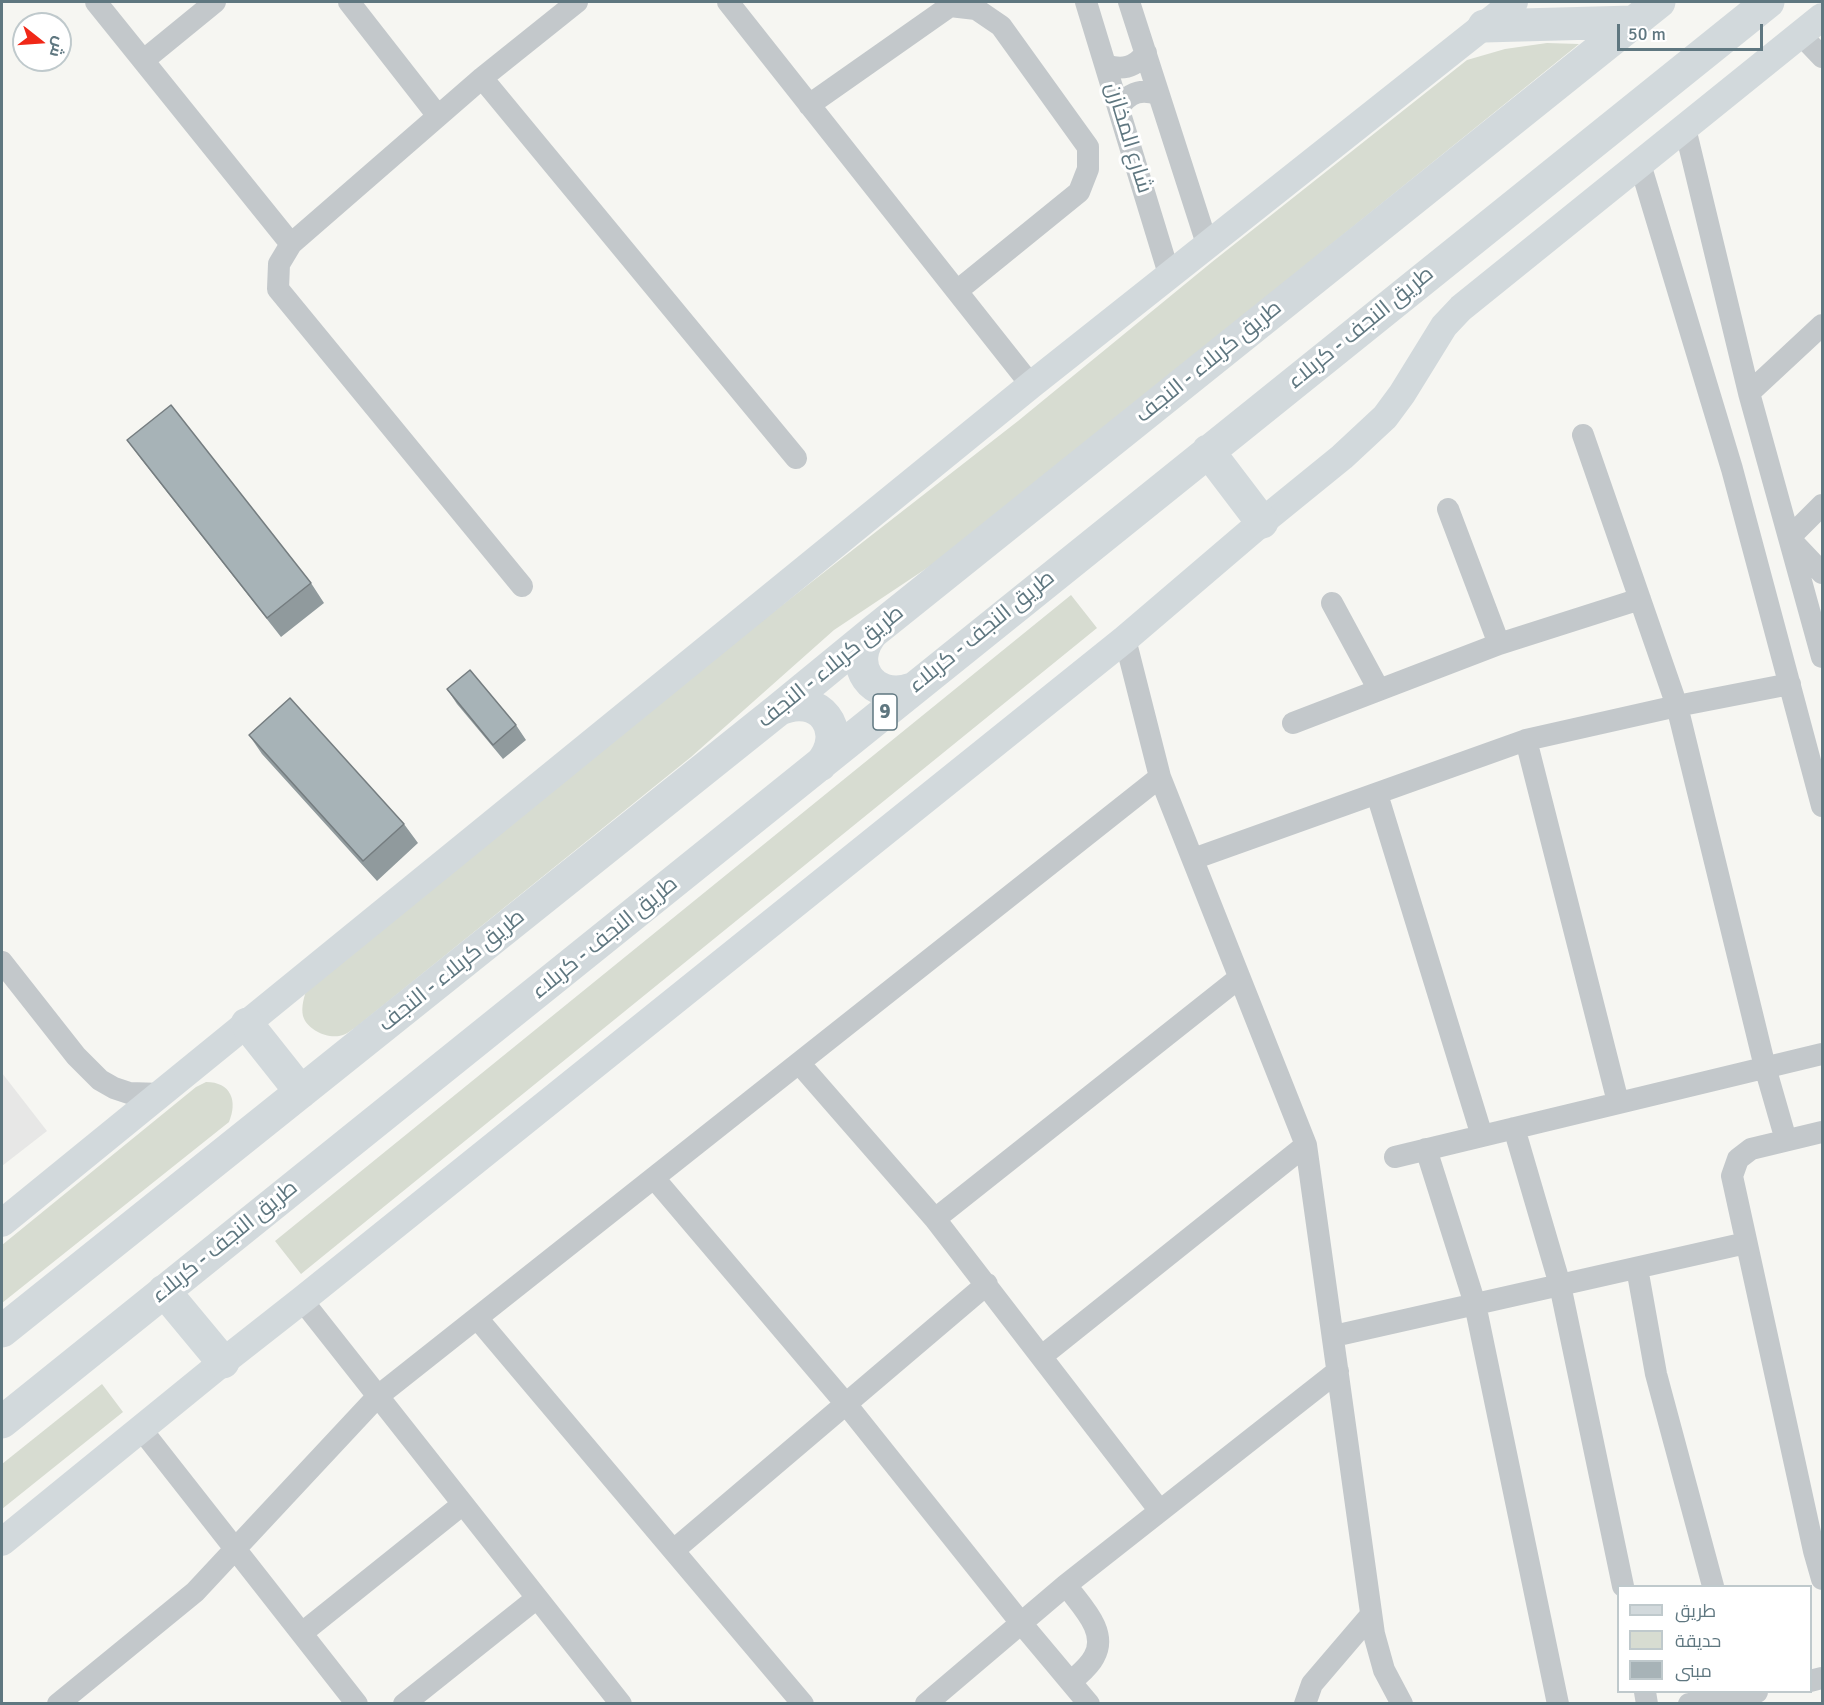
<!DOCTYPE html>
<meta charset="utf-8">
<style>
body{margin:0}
#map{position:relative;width:1824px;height:1705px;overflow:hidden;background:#f6f6f2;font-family:Signika,Cairo,sans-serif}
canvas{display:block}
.frame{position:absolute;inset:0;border:3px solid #5f7780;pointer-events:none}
.legend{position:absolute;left:1617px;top:1585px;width:195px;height:108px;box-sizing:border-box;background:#fff;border:2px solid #bfc9cc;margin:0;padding:8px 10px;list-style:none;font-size:18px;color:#5f7780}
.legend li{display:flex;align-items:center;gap:12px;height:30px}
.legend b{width:30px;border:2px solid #bfc9cc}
.north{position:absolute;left:12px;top:12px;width:60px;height:60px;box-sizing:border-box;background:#fff;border:2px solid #bfc9cc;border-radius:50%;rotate:107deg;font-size:16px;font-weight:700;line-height:24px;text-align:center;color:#5f7780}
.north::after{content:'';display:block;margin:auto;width:21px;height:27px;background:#f02818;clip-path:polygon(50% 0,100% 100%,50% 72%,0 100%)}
.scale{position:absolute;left:1617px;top:24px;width:146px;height:27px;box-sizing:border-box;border:3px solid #5f7780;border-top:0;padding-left:8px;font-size:18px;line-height:21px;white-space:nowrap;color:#5f7780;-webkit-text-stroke:4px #fff;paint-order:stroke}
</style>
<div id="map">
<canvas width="1824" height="1705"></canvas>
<div class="frame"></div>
<ul class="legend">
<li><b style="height:8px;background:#d2d9dc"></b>طريق</li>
<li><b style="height:16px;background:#d7dcd1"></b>حديقة</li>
<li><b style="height:16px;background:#a7b3b7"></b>مبنى</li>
</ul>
<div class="north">ش</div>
<div class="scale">50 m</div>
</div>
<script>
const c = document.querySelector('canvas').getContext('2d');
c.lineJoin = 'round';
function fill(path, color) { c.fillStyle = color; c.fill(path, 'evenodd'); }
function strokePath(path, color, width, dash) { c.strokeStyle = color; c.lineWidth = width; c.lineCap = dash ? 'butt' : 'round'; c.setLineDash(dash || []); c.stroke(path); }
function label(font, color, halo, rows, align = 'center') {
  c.font = font + ' Signika,Cairo,sans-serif'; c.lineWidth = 6; c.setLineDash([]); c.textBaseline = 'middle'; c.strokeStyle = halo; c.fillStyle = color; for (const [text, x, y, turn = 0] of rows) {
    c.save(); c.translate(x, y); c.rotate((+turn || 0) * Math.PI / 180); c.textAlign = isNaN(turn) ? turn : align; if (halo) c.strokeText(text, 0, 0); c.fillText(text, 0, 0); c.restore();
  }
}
fill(new Path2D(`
 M2 1073 47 1131 2 1166Z`), '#e7e7e6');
fill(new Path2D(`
 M1547 43 1579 44 948 554 834 630 691 757 355 1028C351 1030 347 1034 343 1035 329 1040 307 1030 303 1016 301 1007 304 997 307 988L777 609 1018 421 1212 262 1467 60 1505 49Z
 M1071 595 1097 628 301 1274 275 1241Z
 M206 1082C231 1082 238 1101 229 1122L2 1303V1245L196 1087Z
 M102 1384 123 1412 2 1509V1464Z`), '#d7dcd1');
strokePath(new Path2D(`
 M96 2 291 244
 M349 2 438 116
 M728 2 1031 385
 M1086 2 1169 274
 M1129 2 1207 244
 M1801 35 1822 57
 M144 60 215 2
 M1106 65C1123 71 1135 67 1146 53
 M482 78 796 458
 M809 105 950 6 976 9 1001 26 1088 147V169L1079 192 957 291
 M1119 107C1130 92 1142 88 1159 95
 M1685 128 1749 393 1822 657
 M1640 164 1732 469 1822 806
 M1749 393 1822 325
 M1583 435 1677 706 1765 1067 1786 1140
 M1822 505 1789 538 1822 573
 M1448 509 1499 644
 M522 586 278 289 279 264 291 244 482 78 577 2
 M1332 603 1379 690
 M1125 639 1160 777 1306 1145 1374 1634 1384 1670 1402 1704
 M1293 723 1499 644 1640 599
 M1526 740 1618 1102
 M1377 794 1482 1136
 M1193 859 1526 740 1677 706 1790 684
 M2 962 76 1056 100 1080 114 1088 129 1093 162 1094
 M799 1063 935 1219 1160 1511
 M1514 1128 1560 1285 1623 1586
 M1822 1132 1751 1149 1738 1159 1732 1176 1814 1551 1822 1579
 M1426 1149 1475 1304 1558 1704
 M1395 1157 1822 1054
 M654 1178 846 1404 1021 1623 1089 1704
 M935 1219 1239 978
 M1637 1268 1656 1374 1713 1586
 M302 1300 621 1704
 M477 1318 803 1704
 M1334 1336 1746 1243
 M1042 1356 1306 1145
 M141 1429 357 1704
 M674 1550 987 1284
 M1066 1585C1080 1605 1109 1631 1094 1657 1089 1667 1079 1674 1071 1682
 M302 1633 463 1504
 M1810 1681 1822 1678
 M1645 1692 1647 1704
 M58 1704 195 1592 378 1396 1160 777
 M404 1704 537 1598
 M926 1704 1066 1585 1338 1371
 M1305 1704 1312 1684 1371 1615
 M1689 1704 1757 1692`), '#c3c8cb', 22);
strokePath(new Path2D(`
 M2 1223 1031 385 1514 2
 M2 1542 223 1362 302 1300 1125 639 1262 522 1342 457 1385 417 1402 394 1444 326 1461 308 1822 17`), '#d2d9dc', 28);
strokePath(new Path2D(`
 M1484 26 1633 22
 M1208 451 1262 522
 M873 632C845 664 873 703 912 689
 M778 710C819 690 850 731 820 765
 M247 1024 301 1092
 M164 1291 223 1362
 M2 1331 778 710 873 632 1659 2
 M2 1422 1768 2`), '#d2d9dc', 33);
fill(new Path2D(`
 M127 440 311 583 324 603 281 637 141 459Z
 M447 689 516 725 526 740 503 759 457 704Z
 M249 735 404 824 418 843 377 881 262 754Z`), '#909a9d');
const building = new Path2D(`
 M171 405 311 583 267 618 127 440Z
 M470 670 516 725 493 745 447 689Z
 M290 698 404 824 363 861 249 735Z`);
fill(building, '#a7b3b7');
strokePath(building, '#757d80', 1.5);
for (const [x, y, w] of [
 [885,712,24]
]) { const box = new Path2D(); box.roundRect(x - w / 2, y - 18, w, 36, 4.5); c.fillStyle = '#fff'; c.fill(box); strokePath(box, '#5f7780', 1.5); }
label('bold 21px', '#5f7780', null, [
 ["9",885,712]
]);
label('22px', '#5f7780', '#fff', [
 ["شارع المخازن",1128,138,73],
 ["طريق النجف - كربلاء",1361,328,-39],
 ["طريق كربلاء - النجف",1209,362,-39],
 ["طريق النجف - كربلاء",982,632,-39],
 ["طريق كربلاء - النجف",831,667,-39],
 ["طريق النجف - كربلاء",605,938,-39],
 ["طريق كربلاء - النجف",452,971,-39],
 ["طريق النجف - كربلاء",225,1242,-39]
]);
</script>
